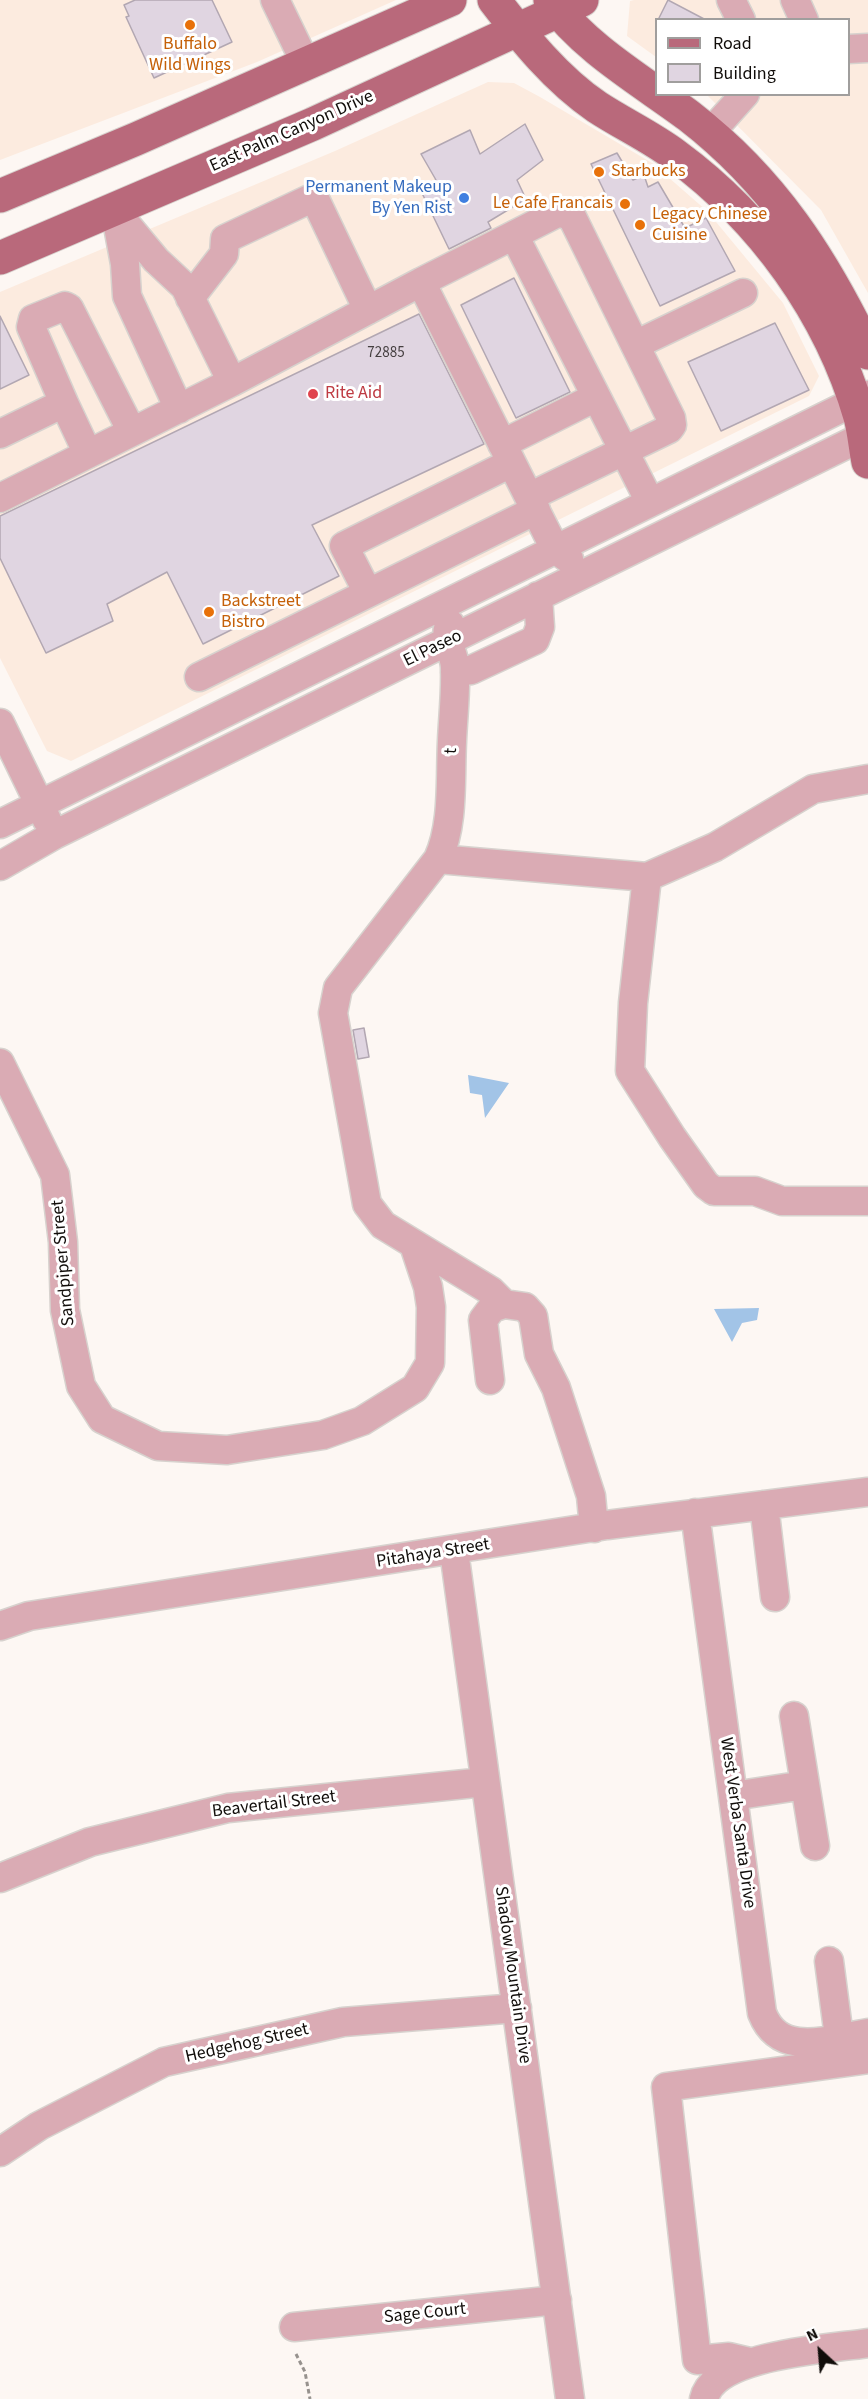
<!DOCTYPE html>
<style>
body{margin:0}
#map{position:relative;width:868px;height:2399px;overflow:hidden;background:#fdf7f3;font-family:"Source Sans 3",sans-serif}
canvas{display:block}
.legend{position:absolute;left:655px;top:18px;width:195px;height:78px;box-sizing:border-box;background:#fff;border:2px solid #a09e9d;margin:0;padding:8px 10px;list-style:none;font-size:18px;color:#110d0a}
.legend li{display:flex;align-items:center;gap:12px;height:30px}
.legend b{width:30px;border:2px solid #a09e9d}
.north{position:absolute;left:790px;top:2321px;width:60px;height:60px;-webkit-text-stroke:4px #fff;paint-order:stroke;rotate:334deg;font-size:16px;font-weight:700;line-height:24px;text-align:center;color:#110d0a}
.north::after{content:'';display:block;margin:auto;width:21px;height:27px;background:#110d0a;clip-path:polygon(50% 0,100% 100%,50% 72%,0 100%)}
</style>
<div id="map">
<canvas width="868" height="2399"></canvas>
<ul class="legend">
<li><b style="height:8px;background:#b9697b"></b>Road</li>
<li><b style="height:16px;background:#e0d5e1"></b>Building</li>
</ul>
<div class="north">N</div>
</div>
<script>
const c = document.querySelector('canvas').getContext('2d');
c.lineJoin = 'round';
function fill(path, color) { c.fillStyle = color; c.fill(path, 'evenodd'); }
function strokePath(path, color, width, dash) { c.strokeStyle = color; c.lineWidth = width; c.lineCap = dash ? 'butt' : 'round'; c.setLineDash(dash || []); c.stroke(path); }
function label(font, color, halo, rows, align = 'center') {
  c.font = font + ' "Source Sans 3",sans-serif'; c.lineWidth = 6; c.setLineDash([]); c.textBaseline = 'middle'; c.strokeStyle = halo; c.fillStyle = color; for (const [text, x, y, turn = 0] of rows) {
    c.save(); c.translate(x, y); c.rotate((+turn || 0) * Math.PI / 180); c.textAlign = isNaN(turn) ? turn : align; if (halo) c.strokeText(text, 0, 0); c.fillText(text, 0, 0); c.restore();
  }
}
fill(new Path2D(`
 M0 0H396L257 62 0 160Z
 M634 0H868V293L821 210 707 95 848 94V20H656V57L627 36 630 1Z
 M488 82 514 83 540 97 652 163 707 211 783 303 819 376 809 396 71 761 47 751 0 658V292L335 151Z`), '#fcebdf');
fill(new Path2D(`
 M468 1075 509 1083 485 1118 482 1095 470 1093Z
 M759 1308 757 1320 742 1323 732 1342 714 1309Z`), '#a2c4e7');
const building = new Path2D(`
 M135 0H212L232 42 154 78 126 17 129 16 124 5Z
 M668 0 706 20H658Z
 M525 124 543 160 517 180 526 199 488 222 491 228 449 249 420 189 436 180 421 154 470 130 480 154Z
 M617 153 633 180 644 175 648 187 658 182 685 228 706 218 735 271 660 306 591 164Z
 M514 278 570 392 516 418 461 305Z
 M419 314 484 444 312 525 339 576 203 644 167 572 107 604 113 621 46 653 0 558V516Z
 M0 316 29 375 0 389Z
 M775 323 809 390 721 431 688 362Z
 M364 1028 369 1057 358 1059 353 1030Z`);
fill(building, '#e0d5e1');
strokePath(building, '#b2a7b2', 1.5);
const minor = new Path2D(`
 M275 0 306 64
 M731 0 741 20
 M795 0 804 20
 M848 49 868 48
 M709 134 745 94
 M115 210 125 264 127 296 179 409
 M116 212 156 260 185 287 232 382
 M514 235 559 212 572 217 671 418 672 425 669 429 529 497
 M190 298 224 254 225 239 314 197 368 310
 M635 345 743 293
 M64 403 88 454
 M0 434 64 403 31 327 33 319 65 306 69 308 132 432
 M502 444 596 397
 M0 498 232 382 421 282
 M569 559 555 549 421 282 514 235 650 502
 M368 593 344 546 511 463
 M455 672 471 670 535 640 540 627 538 596
 M199 677 536 510
 M0 723 47 820
 M0 824 868 395
 M438 859C454 824 450 780 452 741 453 717 456 692 455 668 455 654 442 636 450 624
 M0 866 54 835 868 434
 M647 877 633 1003 630 1071 672 1137 706 1185 714 1191H755L782 1201H868
 M0 1063 55 1175 63 1242 65 1310 81 1386 102 1419 158 1446 227 1450 323 1435 362 1421 415 1388 430 1363 431 1307 428 1287 414 1245
 M490 1380 483 1320 492 1308 504 1304
 M764 1505 775 1597
 M695 1513 762 2013C780 2059 830 2039 868 2033
 M594 1528 591 1496 556 1388 539 1354 533 1316 525 1307 504 1304 491 1291 383 1225 367 1204 333 1013 338 988 438 859 647 877 715 847 813 789 868 779
 M454 1551 570 2399
 M0 1626 29 1616 607 1525 868 1492
 M794 1716 815 1846
 M733 1796 805 1785
 M0 1878 90 1842 228 1808 485 1782
 M829 1961 839 2037
 M0 2152 39 2126 164 2062 343 2022 517 2008
 M294 2327 557 2300
 M750 2362 729 2357 697 2360 666 2087 868 2059
 M704 2399C714 2354 829 2349 868 2343`);
const major = new Path2D(`
 M494 0C524 39 556 79 597 107 623 124 651 137 675 155 762 219 830 313 860 417 864 432 865 447 868 462
 M550 0C584 48 642 81 689 116 773 181 823 259 868 353
 M0 196 136 139 450 0
 M0 258 313 124 582 0`);
strokePath(minor, '#d7d2ce', 31);
strokePath(major, '#d7d2ce', 35);
strokePath(new Path2D(`
 M296 2354 305 2372 310 2399`), '#97928e', 3, [4.5, 3]);
strokePath(minor, '#daabb4', 28);
strokePath(major, '#b9697b', 33);
for (const [x, y, r, color] of [
 [190,25,6,"#e8710a"],
 [599,172,6,"#e8710a"],
 [464,198,6,"#3f7fe0"],
 [625,204,6,"#e8710a"],
 [640,225,6,"#e8710a"],
 [313,394,6,"#e0444e"],
 [209,612,6,"#e8710a"]
]) { const dot = new Path2D(); dot.arc(x, y, r, 0, 2 * Math.PI); c.fillStyle = color; c.fill(dot); strokePath(dot, '#fff', 2); }
label('15px', '#453f40', null, [
 ["72885",386,354]
]);
label('18px', '#c56008', '#fff', [
 ["Buffalo",190,45,"center"],
 ["Wild Wings",190,66,"center"],
 ["Starbucks",611,172],
 ["Le Cafe Francais",613,204,"right"],
 ["Legacy Chinese",652,215],
 ["Cuisine",652,236],
 ["Backstreet",221,602],
 ["Bistro",221,623]
], 'left');
label('18px', '#110d0a', '#fff', [
 ["East Palm Canyon Drive",292,132,-24],
 ["El Paseo",433,649,-26],
 ["t",452,751,-87],
 ["Sandpiper Street",64,1263,-95],
 ["Pitahaya Street",433,1554,-9],
 ["Beavertail Street",274,1805,-7],
 ["West Verba Santa Drive",737,1823,82],
 ["Shadow Mountain Drive",512,1975,82],
 ["Hedgehog Street",247,2044,-13],
 ["Sage Court",425,2314,-6]
]);
label('18px', '#366cbe', '#fff', [
 ["Permanent Makeup",452,188],
 ["By Yen Rist",452,209]
], 'right');
label('18px', '#be3a42', '#fff', [
 ["Rite Aid",325,394]
], 'left');
</script>
